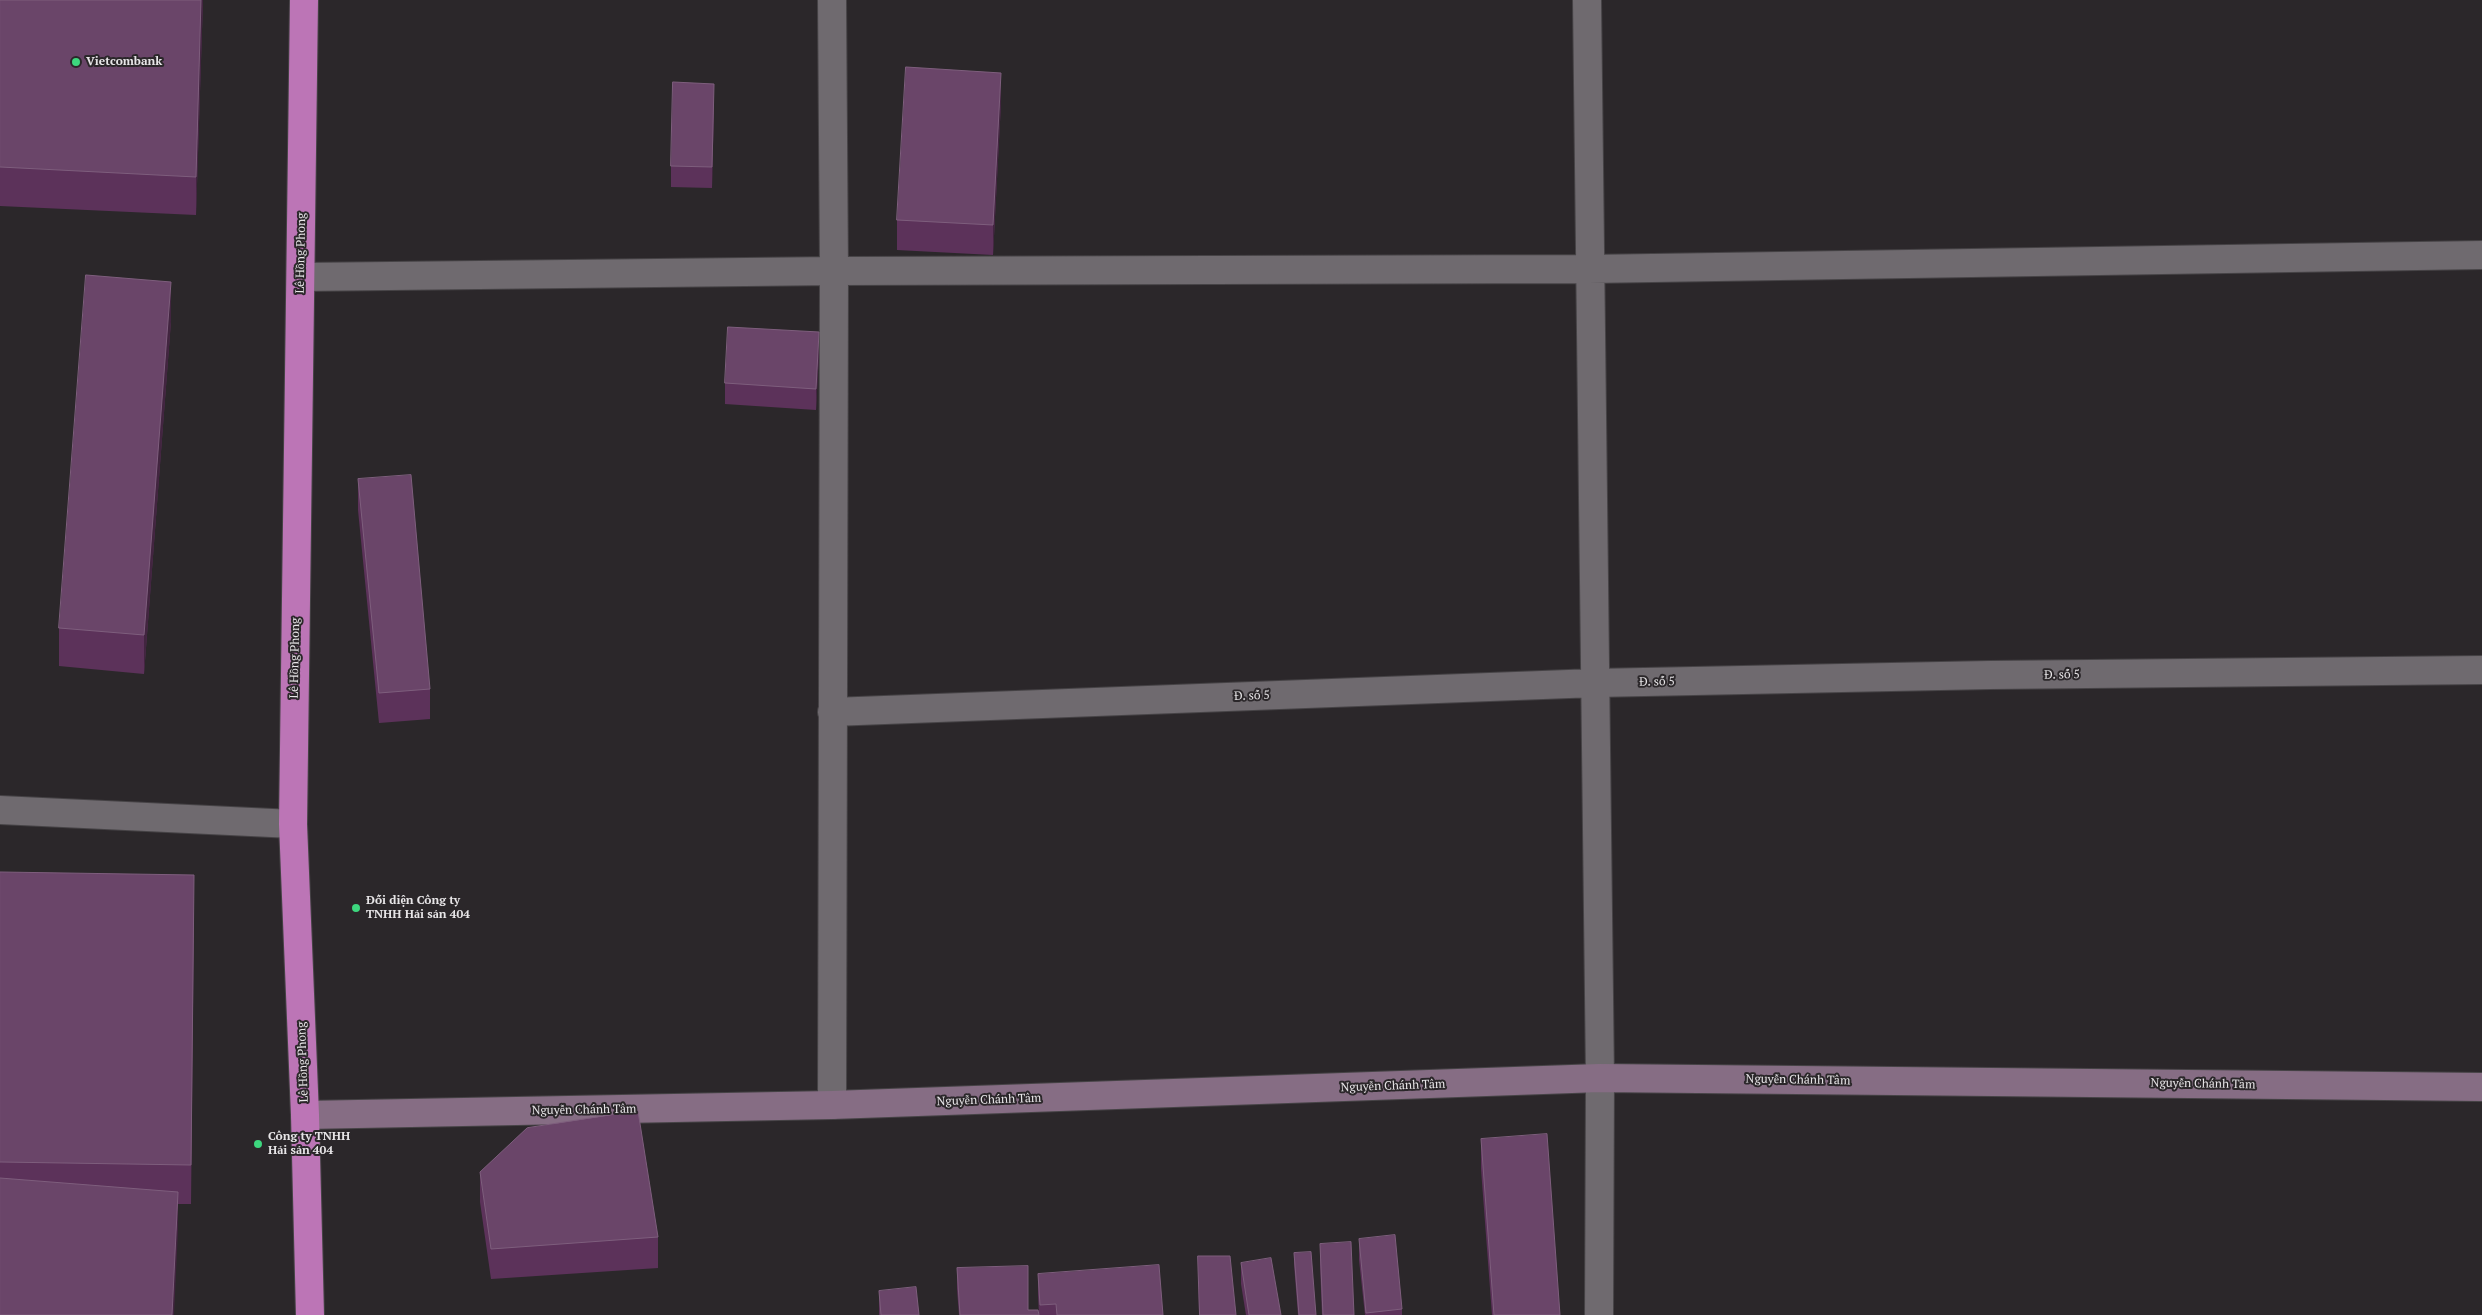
<!DOCTYPE html>
<meta charset="utf-8">
<style>
body{margin:0}
canvas{display:block;background:#2b272a}
</style>
<canvas width="2482" height="1315"></canvas>
<script>
const c = document.querySelector('canvas').getContext('2d');
c.lineJoin = 'round';
function strokePath(path, color, width, dash) { c.strokeStyle = color; c.lineWidth = width; c.lineCap = dash ? 'butt' : 'round'; c.setLineDash(dash || []); c.stroke(path); }
function fill(path, color) { c.fillStyle = color; c.fill(path, 'evenodd'); }
function label(font, color, halo, rows, align = 'center') {
  c.font = font + ' "PT Serif",serif'; c.lineWidth = 4; c.setLineDash([]); c.textBaseline = 'middle'; c.strokeStyle = halo; c.fillStyle = color; for (const [text, x, y, turn = 0] of rows) {
    c.save(); c.translate(x, y); c.rotate((+turn || 0) * Math.PI / 180); c.textAlign = isNaN(turn) ? turn : align; if (halo) c.strokeText(text, 0, 0); c.fillText(text, 0, 0); c.restore();
  }
}
const street = new Path2D(`
 M832 0 834 271 832 1105
 M1587 0 1600 1078 1599 1315
 M301 277 834 271 1589 269 2482 255
 M832 712 1595 683 1990 675 2482 670
 M0 810 293 824`);
const secondary = new Path2D(`
 M305 1115 832 1105 1600 1078 2482 1087`);
const highway = new Path2D(`
 M304 0 293 824 305 1115 310 1315`);
strokePath(street, '#464346', 30);
strokePath(secondary, '#464346', 30);
strokePath(highway, '#464346', 30);
strokePath(street, '#6f6a6f', 28);
strokePath(secondary, '#866d84', 28);
strokePath(highway, '#bc75b6', 28);
fill(new Path2D(`
 M0 0H203L196 215 0 206Z
 M1001 103 993 255 897 250V220Z
 M714 105 712 188 671 187V166Z
 M171 321 144 674 59 666V628Z
 M819 353 816 410 725 404V383Z
 M358 479 430 689V719L379 723 358 510Z
 M0 872 194 913 191 1204H178V1230L0 1315Z
 M1481 1139 1560 1315H1492L1481 1169Z
 M480 1172 658 1237V1268L491 1279 480 1202Z
 M1359 1239 1402 1309V1315H1365L1359 1260Z
 M1320 1244 1354 1315H1322L1320 1265Z
 M1294 1253 1316 1315H1298L1294 1264Z
 M1198 1256 1236 1315H1199Z
 M1241 1263 1281 1315H1246L1241 1284Z
 M957 1268 1028 1310 1039 1315H959L957 1289Z
 M1038 1274 1163 1315H1039L1038 1295Z
 M879 1291 919 1315H879Z`), '#5c325a');
fill(new Path2D(`
 M201 0H203L196 215V177Z
 M1001 73V103L993 255V225Z
 M714 84V105L712 188V167Z
 M171 282V321L144 674V635Z
 M819 332V353L816 410V389Z
 M178 1192V1230L174 1315H172Z`), '#422540');
const building = new Path2D(`
 M0 0H201L196 177 0 167Z
 M906 67 1001 73 993 225 897 220Z
 M673 82 714 84 712 167 671 166Z
 M86 275 171 282 144 635 59 628Z
 M728 327 819 332 816 389 725 383Z
 M411 475 430 689 379 693 358 479Z
 M0 872 194 875 191 1165 0 1162Z
 M638 1111 658 1237 491 1249 480 1172 527 1128Z
 M1547 1134 1560 1315H1494L1481 1139Z
 M0 1178 178 1192 172 1315H0Z
 M1395 1235 1402 1309 1366 1313 1359 1239Z
 M1351 1242 1354 1315H1323L1320 1244Z
 M1311 1252 1316 1315H1299L1294 1253Z
 M1198 1256H1230L1236 1315H1200Z
 M1271 1258 1281 1315H1249L1241 1263Z
 M1159 1265 1163 1315H1057L1056 1304 1040 1305 1038 1274Z
 M1028 1266V1310H1038L1039 1315H960L957 1268Z
 M916 1287 919 1315H881L879 1291Z`);
fill(building, '#6a4569');
strokePath(building, '#7e5e7d', 1);
for (const [x, y, r, color] of [
 [76,62,5,"#3dd77e"],
 [356,908,5,"#3dd77e"],
 [258,1144,5,"#3dd77e"]
]) { const dot = new Path2D(); dot.arc(x, y, r, 0, 2 * Math.PI); c.fillStyle = color; c.fill(dot); strokePath(dot, '#2b272a', 2); }
label('bold 12px', '#e7e5e7', '#2b272a', [
 ["Vietcombank",86,62],
 ["Đối diện Công ty",366,901],
 ["TNHH Hải sản 404",366,915],
 ["Công ty TNHH",268,1137],
 ["Hải sản 404",268,1151]
], 'left');
label('12px', '#e7e5e7', '#2b272a', [
 ["Lê Hồng Phong",301,253,-89],
 ["Lê Hồng Phong",295,658,-89],
 ["Đ. số 5",2062,675,-1],
 ["Đ. số 5",1657,682,-1],
 ["Đ. số 5",1252,696,-2],
 ["Lê Hồng Phong",303,1062,-92],
 ["Nguyễn Chánh Tâm",1798,1080,1],
 ["Nguyễn Chánh Tâm",2203,1084,1],
 ["Nguyễn Chánh Tâm",1393,1086,-2],
 ["Nguyễn Chánh Tâm",989,1100,-2],
 ["Nguyễn Chánh Tâm",584,1110,-1]
]);
</script>
